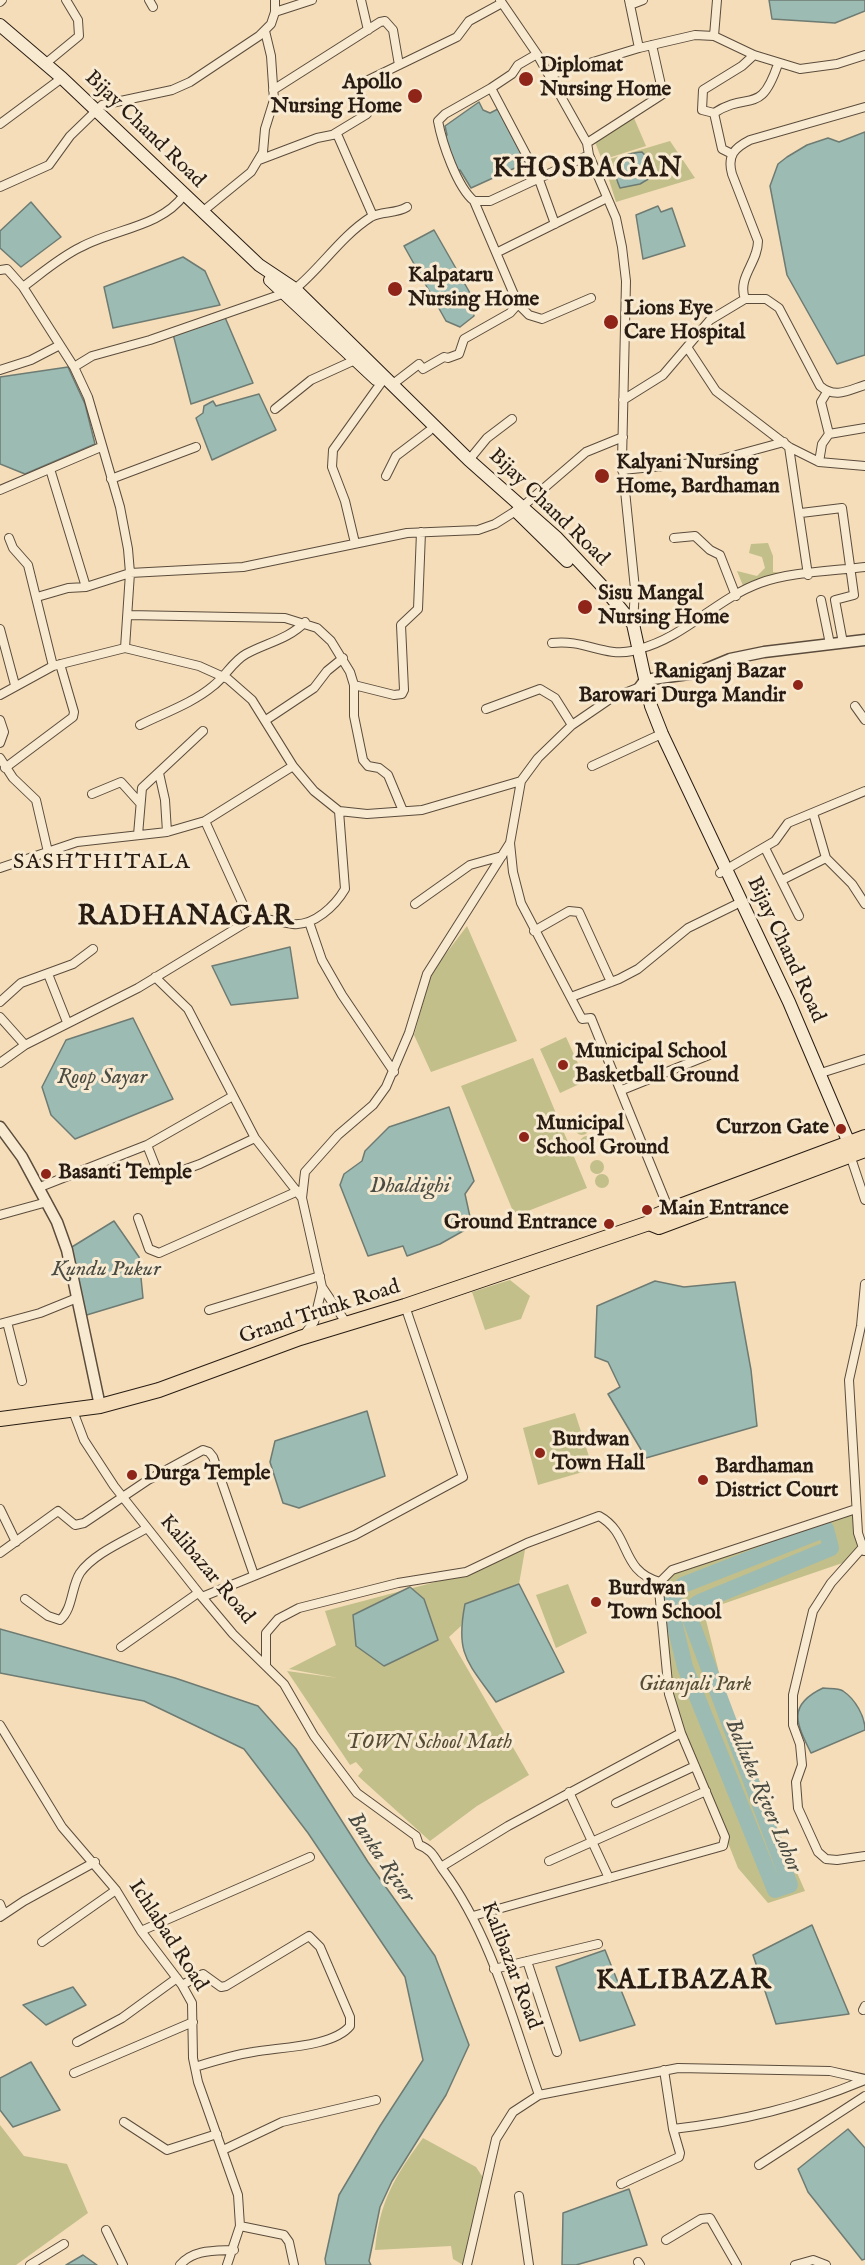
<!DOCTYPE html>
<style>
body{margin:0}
canvas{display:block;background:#f4ddb8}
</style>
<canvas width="865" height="2265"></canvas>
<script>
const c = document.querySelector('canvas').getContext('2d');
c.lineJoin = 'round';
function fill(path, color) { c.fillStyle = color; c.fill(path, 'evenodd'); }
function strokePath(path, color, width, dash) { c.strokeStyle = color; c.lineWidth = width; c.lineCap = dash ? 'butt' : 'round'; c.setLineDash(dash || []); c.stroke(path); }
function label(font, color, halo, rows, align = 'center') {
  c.font = font + ' "IM FELL English",serif'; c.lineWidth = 6; c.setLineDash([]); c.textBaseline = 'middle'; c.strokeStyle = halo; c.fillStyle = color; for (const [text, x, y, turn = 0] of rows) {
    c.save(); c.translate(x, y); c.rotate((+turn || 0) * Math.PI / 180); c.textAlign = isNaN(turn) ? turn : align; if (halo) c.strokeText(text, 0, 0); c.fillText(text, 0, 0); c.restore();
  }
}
fill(new Path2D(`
 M634 118 646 146 602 160 595 142Z
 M670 141 695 178 616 202 603 161Z
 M768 543 773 556V572L783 573 744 588 737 571 757 576 765 568 762 557 749 553 751 544Z
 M467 926 517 1041 431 1072 414 1035 432 972Z
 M566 1037 586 1081 560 1093 540 1049Z
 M533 1058 587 1188 515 1216 461 1086Z
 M575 1128a7 7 0 1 1 14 0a7 7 0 1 1-14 0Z
 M580 1143a7 7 0 1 1 14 0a7 7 0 1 1-14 0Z
 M590 1167a7 7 0 1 1 14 0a7 7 0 1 1-14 0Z
 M595 1181a7 7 0 1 1 14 0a7 7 0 1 1-14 0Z
 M510 1280 530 1296 521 1319 485 1330 472 1292Z
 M575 1413 593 1469 538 1485 523 1428Z
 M856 1509 865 1548 857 1558 708 1609 705 1616 732 1725 805 1891 768 1903 738 1868 669 1694 659 1590 672 1570Z
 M526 1544 519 1584 466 1604 461 1626 449 1637 529 1775 477 1806 430 1841 358 1776 363 1770 356 1762 350 1765 287 1671 338 1678 289 1669 336 1645 325 1611 466 1574Z
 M568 1584 587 1633 556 1648 536 1595Z
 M0 2125 24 2156 67 2164 88 2213 16 2265H0Z
 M423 2138 476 2167 484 2179 476 2224 470 2231 463 2265 453 2259 451 2246 375 2250C379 2202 395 2176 423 2138Z`), '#c2bf8a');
const water = new Path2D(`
 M769 0H865V11L835 23 772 19Z
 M479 102 483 110 490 113 498 109 526 163 471 188 460 170 457 171 444 138 447 135 445 126Z
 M865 132V355L837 364 787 275 770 186 778 164 787 157 807 145 828 138 839 142Z
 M642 152 653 164 655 175 640 184 620 188C609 163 617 154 642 152Z
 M31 202 61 237 21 267 0 248V231Z
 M658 206 661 212 672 208 685 246 643 259 636 215Z
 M434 230 470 293 474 316 460 327 446 321 404 246Z
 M183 257 205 271 220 305 113 328 104 287Z
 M224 315 253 383 191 404 173 334Z
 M68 367 85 404 95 444 25 474 0 464V377Z
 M259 394 276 430 212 460 196 418 203 413 204 406 213 401 216 406Z
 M290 947 298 998 231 1005 212 966Z
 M133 1018 173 1099 75 1139 51 1115 42 1087 66 1040Z
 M449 1107 474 1181 465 1194 472 1226 440 1244 407 1256 403 1246 368 1256 340 1185 344 1174 362 1161 365 1151 389 1127Z
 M114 1221 139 1257 143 1298 80 1317 67 1250Z
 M655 1281 684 1287 735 1282 751 1370 757 1426 646 1458 608 1394 620 1387 608 1362 595 1357 597 1306Z
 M367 1411 385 1476 299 1508 283 1503 270 1462 275 1441Z
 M519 1584 564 1672 496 1702C468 1662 455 1655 465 1604Z
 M410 1587 424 1599 438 1640 384 1666 356 1646 353 1615Z
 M0 1629 175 1678 258 1706 296 1749 368 1862 435 1956 469 2045 446 2095 392 2181 380 2207 369 2261 371 2265H326L325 2259 339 2195 380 2126 423 2060 405 1977 308 1833 244 1749 144 1701 0 1673Z
 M823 1688C829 1689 838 1688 843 1691 855 1699 865 1716 865 1730L811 1753C796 1723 787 1705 823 1688Z
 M812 1925 849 2014 776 2024 753 1955Z
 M605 1950 635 2025 580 2041 556 1967Z
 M73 1987 86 2005 46 2025 23 2005Z
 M31 2062 60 2110 13 2127 0 2110V2078Z
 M848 2129 865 2148V2259L862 2260 808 2192 798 2169Z
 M629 2189 647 2245 576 2265H562L563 2213Z
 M83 2255 97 2265H66Z`);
fill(water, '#9cbbb3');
strokePath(water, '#6e7b73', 1.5);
strokePath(new Path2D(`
 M826 1529 831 1548 700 1602C691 1606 690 1612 691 1621L790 1885 775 1890 685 1667 669 1601 683 1585Z`), '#9cbbb3', 16);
const minor = new Path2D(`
 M149 0 153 7
 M361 0 368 30
 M500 0 537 54 587 143 589 155 616 218 622 247 626 281 622 461 635 589 633 624
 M629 0 639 48
 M0 2 2 0
 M630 5 643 0
 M275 12 312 0
 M714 36 717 0
 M537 54 518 65 512 74 491 88 445 114 438 121C442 143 457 187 474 201H490L589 155
 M45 64 79 36 78 20 66 0
 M550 75 639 48 695 35 714 36 754 55 800 69 837 64 865 55
 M491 88 538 177 555 224
 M273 90 380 22 385 21 393 30 399 65
 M714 113 702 110 703 90 742 66 754 55
 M0 124 62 78
 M334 134 367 114 359 89 362 83 457 37 469 21 502 3
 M587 143 663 94 652 45
 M732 154 722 149 714 113C750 90 760 117 778 64
 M259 160 317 138 337 134 373 216
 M0 187 49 165 70 136 102 105 172 90 190 82 259 36 271 24 275 12V0
 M202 212 251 172 263 152 265 129 274 100 271 56 265 31
 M498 252 607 198
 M0 270 7 269 23 287 74 367 88 397 120 507 128 549 130 573 125 648
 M23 287C42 273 60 257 81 247 114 229 161 227 184 195
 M295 289C322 267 340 237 371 217 381 211 396 214 407 207
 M745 299C737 277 758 263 758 241L732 174C727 156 734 148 750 140L865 107
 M518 304 529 315 542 319 591 298
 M687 347 716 391 789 447 819 462 865 466
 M74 367 92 356 150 340 285 293
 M0 370 31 360 60 345
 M393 384 419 364 423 369 444 357 448 358 459 354 464 339 510 313 518 304 474 201
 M623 400 663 375 710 320 745 299H766L779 308 820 386C835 399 849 390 865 385
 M275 409 311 380 355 360
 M829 434 865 428
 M789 447 808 575
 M469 460 487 438 512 419
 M819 462 822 444 829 434 821 402 827 392
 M50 469 86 587
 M622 470 714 461 784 442
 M386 476 396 456 429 431
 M111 479 196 447
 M0 490 101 447
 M801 513 842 508 854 595 835 600 843 643
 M9 538 13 548 28 565 53 666
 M674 538 695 536 710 550 720 555 736 596
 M355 543 345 501 332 467 333 450 381 383
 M37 597 68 588 86 587 130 573 243 567 407 533 478 530 495 524 522 507 586 452 623 437
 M821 600 830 644
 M128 615 285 618 317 628 331 641 350 672 354 685V716L363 760 368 766 379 768 388 775 403 811
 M0 629 15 685
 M552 643C584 639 604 657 632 651
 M639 649C685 637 716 599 760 583 789 572 833 571 865 567
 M354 685 394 695 402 694 404 690 401 625 418 609 421 532
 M0 695 53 666 125 648 199 666 228 679 252 700 293 766 314 791 339 811 367 814 422 810 521 781
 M855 706 865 720
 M486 709 540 689 555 698 572 725
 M0 720 4 732 0 743
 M266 720 314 688 327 671 343 658
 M140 725C164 713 193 703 213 686 225 677 233 661 246 654 266 643 289 639 305 622
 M0 758 13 778 36 800 48 852
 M592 766 657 736
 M5 768 73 717 74 712 60 664
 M159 773 165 800 167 832
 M92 794 121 782 139 802
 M813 813 826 858 852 884 865 904
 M205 821 250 920
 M138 835 142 788 203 731
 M510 843 513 872 521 903 582 1019 591 1018 669 1210
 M765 848 799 916
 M0 868 77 842 167 832 205 821 293 766
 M720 873 775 841 788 823 865 791
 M782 880 826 858
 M415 904 470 865 502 856
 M309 922 322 960 342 995 394 1072
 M534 931 569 911 579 912 611 982
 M48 974 67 1022
 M155 977 188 1009 255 1138 302 1198
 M571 997 619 979 638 969 688 928 735 905
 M0 1002 21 983 73 964 93 949
 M0 1017 25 1045
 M0 1063 25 1045 138 988 250 920C266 917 277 922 293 924 314 926 335 906 345 889L339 811
 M821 1073 865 1059
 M622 1090 714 1053
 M147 1145 158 1173 164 1177 200 1164 255 1138
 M850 1155 865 1200
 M40 1187 147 1145 233 1096
 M0 1215 47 1202
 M138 1218 149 1249 159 1253 298 1191
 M209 1310 320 1276
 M7 1322 22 1381
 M0 1324 40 1313 77 1298
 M347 1324 322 1287 302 1198 305 1172 338 1135 373 1105 386 1087 409 1033 427 974 510 843 521 781 538 758 572 725 610 699 640 687
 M303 1336 314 1322 322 1288
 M73 1411 84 1440 114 1486 202 1597 233 1634 284 1684 314 1736 357 1793 416 1836 419 1845C433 1850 435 1859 443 1870 492 1936 512 2019 539 2095L678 2068 830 2071 865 2079
 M0 1509 16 1542
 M863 1547 831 1583 813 1611 793 1695V1725L800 1744 802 1765 796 1782 798 1808 818 1852 826 1859 837 1860 865 1856
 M864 1551 858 1533 849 1380 861 1326 865 1284
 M0 1553 58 1511 75 1525 84 1523 148 1480 203 1450 209 1452 213 1457 254 1575
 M202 1597 355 1535 463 1477 405 1306
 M25 1599 48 1616 60 1620C73 1609 71 1587 80 1573 94 1553 127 1540 147 1528
 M121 1647 198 1593
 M266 1665V1633L278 1619 299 1608 398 1583 466 1572 527 1543 599 1516C632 1534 619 1571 660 1582
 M0 1725 62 1827 116 1890 141 1931 182 1985 192 2003 193 2058 198 2082 238 2195 240 2226 227 2265
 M569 1792 609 1878
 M616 1803 695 1766
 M549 1861 706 1791
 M441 1867 508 1826 681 1733 669 1694 659 1590 660 1582 672 1570 856 1509
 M0 1904 4 1914
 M473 1916 723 1846 725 1837 681 1733
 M0 1917 24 1901 95 1862
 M141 1931 310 1857
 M42 1942 116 1890
 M527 1961 557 2052
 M494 1969 598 1944
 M182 1985 203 1974 221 1987 226 1986 309 1936 320 1947 350 2017V2026C333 2047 280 2047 253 2052 233 2055 214 2061 195 2067
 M863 2010 865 2006
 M77 2042 122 2018 177 1978
 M74 2073 193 2022
 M124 2122 167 2150 217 2134
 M673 2129C742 2121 800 2107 865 2080
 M223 2150 282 2122 376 2100
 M759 2165 865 2096
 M621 2184 679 2157 680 2153 673 2129 664 2070
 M519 2196 529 2265
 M240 2226 284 2235 289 2242 294 2265
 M106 2230 123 2265
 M666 2240 701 2219 710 2218 737 2265
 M638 2262 640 2265
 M30 2265 64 2244
 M180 2265C194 2249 215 2251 234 2250
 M467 2265 496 2139 513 2112 539 2095
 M795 2265 813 2260 826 2265`);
const tertiary = new Path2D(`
 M640 687 645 680 696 673 730 659 764 652 865 640
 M0 1127 22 1157 57 1222 67 1250 100 1406`);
const secondary = new Path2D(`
 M0 25 62 78 259 265 295 289 469 460 557 538 603 587 633 624 651 706 662 734 789 1002 852 1150
 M270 280 376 379
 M517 512 567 561`);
const trunk = new Path2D(`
 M649 1223 659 1227 865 1150
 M0 1419 100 1406 159 1390 300 1338 405 1306 649 1223 655 1216 669 1210 865 1137`);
strokePath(minor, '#5b4c3c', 10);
strokePath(tertiary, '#5b4c3c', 13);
strokePath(secondary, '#281c13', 14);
strokePath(trunk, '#281c13', 16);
strokePath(minor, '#f8e9d1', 8);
strokePath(tertiary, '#f8e9d1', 10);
strokePath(secondary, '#f8e9d1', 12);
strokePath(trunk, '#f4ddb8', 14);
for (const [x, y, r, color] of [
 [526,79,8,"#8f2418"],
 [415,96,8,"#8f2418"],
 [395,289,8,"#8f2418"],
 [611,322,8,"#8f2418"],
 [602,476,8,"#8f2418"],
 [585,607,8,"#8f2418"],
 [798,685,6,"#8f2418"],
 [563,1065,6,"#8f2418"],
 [841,1129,6,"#8f2418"],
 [524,1137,6,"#8f2418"],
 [46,1174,6,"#8f2418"],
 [647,1210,6,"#8f2418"],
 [609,1224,6,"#8f2418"],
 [540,1453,6,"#8f2418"],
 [132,1475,6,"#8f2418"],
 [703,1480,6,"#8f2418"],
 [596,1602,6,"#8f2418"]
]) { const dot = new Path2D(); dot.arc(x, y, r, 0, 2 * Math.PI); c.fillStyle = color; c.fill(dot); strokePath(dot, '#f8e9d1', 2); }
label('bold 21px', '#281c13', '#f8e9d1', [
 ["Diplomat",540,67],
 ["Nursing Home",540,91],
 ["Apollo",402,84,"right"],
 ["Nursing Home",402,108,"right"],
 ["Kalpataru",408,277],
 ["Nursing Home",408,301],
 ["Lions Eye",624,310],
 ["Care Hospital",624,334],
 ["Kalyani Nursing",616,464],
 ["Home, Bardhaman",616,488],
 ["Sisu Mangal",598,595],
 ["Nursing Home",598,619],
 ["Raniganj Bazar",786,673,"right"],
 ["Barowari Durga Mandir",786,697,"right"],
 ["Municipal School",575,1053],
 ["Basketball Ground",575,1077],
 ["Municipal",536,1125],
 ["School Ground",536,1149],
 ["Curzon Gate",829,1129,"right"],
 ["Basanti Temple",58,1174],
 ["Main Entrance",659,1210],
 ["Ground Entrance",597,1224,"right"],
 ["Burdwan",552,1441],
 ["Town Hall",552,1465],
 ["Bardhaman",715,1468],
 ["District Court",715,1492],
 ["Durga Temple",144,1475],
 ["Burdwan",608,1590],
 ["Town School",608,1614]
], 'left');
label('21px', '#281c13', '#f8e9d1', [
 ["Bijay Chand Road",144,130,44],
 ["Bijay Chand Road",548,508,44],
 ["Bijay Chand Road",785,950,65],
 ["Grand Trunk Road",320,1313,-18],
 ["Kalibazar Road",206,1570,50],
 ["Ichlabad Road",167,1936,57],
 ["Kalibazar Road",510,1966,69]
]);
label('italic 21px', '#564d37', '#f8e9d1', [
 ["Gitanjali Park",695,1686],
 ["TOWN School Math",429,1744]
]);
c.letterSpacing = '1.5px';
label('22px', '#281c13', '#f8e9d1', [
 ["SASHTHITALA",102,863]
]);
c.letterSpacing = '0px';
label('italic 22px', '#4b4c43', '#f8e9d1', [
 ["Roop Sayar",102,1078],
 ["Dhaldighi",410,1187],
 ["Kundu Pukur",106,1270],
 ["Balluka River Lohor",762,1796,67],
 ["Banka River",380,1858,56]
]);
c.letterSpacing = '1.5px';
label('bold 27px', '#281c13', '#f8e9d1', [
 ["KHOSBAGAN",588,170],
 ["RADHANAGAR",186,918],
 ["KALIBAZAR",684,1982]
]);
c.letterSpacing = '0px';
</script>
